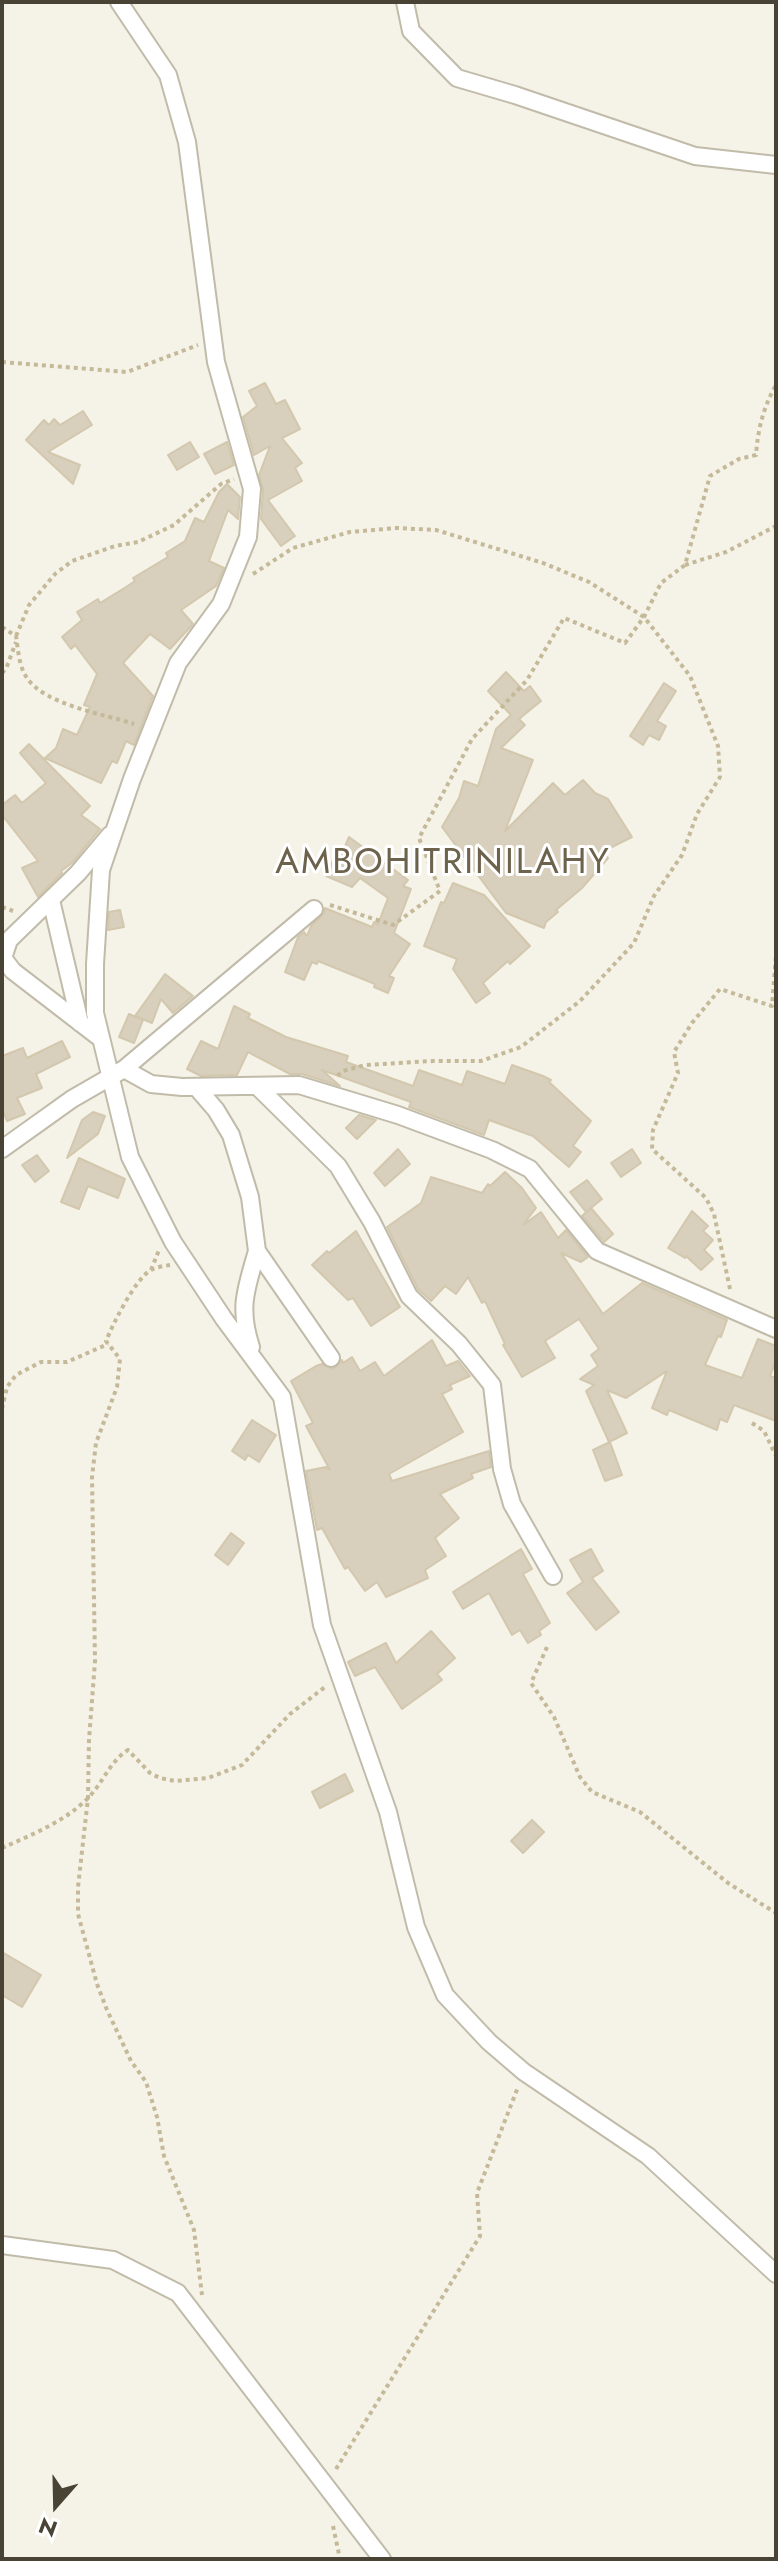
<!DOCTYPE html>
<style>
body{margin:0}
#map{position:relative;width:778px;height:2561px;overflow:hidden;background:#f5f2e7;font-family:Jost,sans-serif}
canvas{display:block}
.frame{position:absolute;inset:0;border:4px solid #494335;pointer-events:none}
.north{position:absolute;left:16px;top:2465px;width:80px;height:80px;-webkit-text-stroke:6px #fff;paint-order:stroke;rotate:200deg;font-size:22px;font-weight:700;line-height:32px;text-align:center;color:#494335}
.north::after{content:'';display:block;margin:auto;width:28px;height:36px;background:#494335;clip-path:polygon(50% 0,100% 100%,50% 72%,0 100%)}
</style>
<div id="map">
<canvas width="778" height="2561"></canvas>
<div class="frame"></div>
<div class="north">N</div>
</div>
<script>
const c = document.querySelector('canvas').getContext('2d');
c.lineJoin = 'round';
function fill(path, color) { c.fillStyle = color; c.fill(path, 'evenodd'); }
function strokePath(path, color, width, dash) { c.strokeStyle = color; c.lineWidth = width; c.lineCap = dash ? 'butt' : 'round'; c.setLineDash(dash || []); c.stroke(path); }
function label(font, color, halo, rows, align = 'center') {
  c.font = font + ' Jost,sans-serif'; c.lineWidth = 6; c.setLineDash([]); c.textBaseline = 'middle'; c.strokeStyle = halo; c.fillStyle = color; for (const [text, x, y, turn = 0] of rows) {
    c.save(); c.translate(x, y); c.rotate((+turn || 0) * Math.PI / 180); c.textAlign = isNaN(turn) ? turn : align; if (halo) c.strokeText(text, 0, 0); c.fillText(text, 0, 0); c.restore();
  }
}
const building = new Path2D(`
 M265 383 276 404 285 400 300 429 282 438 302 463 295 468 302 481 268 500 295 536 281 546 261 519 263 489 259 475 270 446 254 455 243 417 257 406 249 391Z
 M83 411 92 425 48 452 80 465 73 484 26 440 44 420 49 425 54 419 60 425Z
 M190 442 199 457 177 470 168 455Z
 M227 442 234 465 215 474 204 454Z
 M227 484 240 497 238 519 228 510 209 561 224 568 216 586 181 610 193 624 170 649 150 634 123 663 153 696 134 745 126 741 117 763 112 761 101 783 45 758 56 748 63 729 77 735 90 707 84 705 97 674 75 645 71 649 62 637 82 620 77 612 98 599 100 603 126 587 135 581 133 578 168 557 166 553 185 541 195 518 204 522 219 492Z
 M506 672 524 691 530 686 541 701 519 719 525 725 501 748 533 760 505 831 553 783 565 795 583 780 595 793 608 799 632 837 602 852 608 858 582 888 556 910 558 912 546 922 544 928 506 913 442 827 459 798 464 781 478 786 496 729 511 715 488 691Z
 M664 683 676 691 657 721 666 726 659 740 649 735 643 745 630 736Z
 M29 744 90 806 81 815 100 829 72 863 61 871 62 873 38 897 22 868 38 861 2 815V805L15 795 22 803 46 783 20 753Z
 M349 837 408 880 403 886 411 889 394 933 410 944 389 976 394 978 388 993 374 987 375 984 318 961 317 964 312 962 304 980 285 972 298 937 304 932 307 936 311 926 324 913 325 908 372 927 374 922 378 924 388 898 360 878 352 887 326 876 338 849 343 851Z
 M453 883 484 895 530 946 510 964 508 961 483 983 490 993 476 1003 453 969 457 959 424 946 441 902 444 903Z
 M120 910 124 927 108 930 109 912Z
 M165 974 193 996 173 1013 161 999 152 1023 135 1016Z
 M234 1006 250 1014 248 1018 286 1037 348 1056 346 1062 413 1086 419 1070 462 1085 467 1071 505 1084 512 1065 543 1076 551 1080 549 1082 591 1121 573 1146 581 1152 569 1167 533 1136 489 1120 484 1135 409 1107 411 1102 322 1070 340 1086 302 1074H290L248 1052 237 1075 201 1076 187 1069 201 1041 218 1049Z
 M129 1014 143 1020 134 1043 119 1037Z
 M62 1041 70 1057 36 1074 42 1088 17 1098 25 1114 7 1121 2 1109V1056L23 1048 27 1058Z
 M93 1112 105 1116 98 1134 67 1158 82 1120Z
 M359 1115 376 1120 357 1139 346 1128Z
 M398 1149 410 1164 385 1186 374 1173Z
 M632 1149 641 1163 621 1177 611 1163Z
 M37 1155 49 1171 35 1182 22 1165Z
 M79 1158 125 1179 118 1198 88 1186 79 1209 61 1202Z
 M505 1172 522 1188 536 1208 523 1225 541 1212 558 1238 566 1230 588 1257 581 1262 561 1253 603 1314 642 1283 727 1320 721 1337 718 1336 705 1365 742 1378 758 1339 776 1346V1361L770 1376 776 1378V1421L734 1405 727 1422 720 1419 717 1430 669 1410 667 1415 652 1408 667 1371 626 1398 607 1390 627 1433 609 1442 586 1391 594 1385 580 1379 598 1366 591 1355 599 1349 579 1319 545 1341 555 1358 522 1377 503 1345 505 1344 485 1301 482 1303 468 1277 456 1294 445 1286 431 1301 418 1289 387 1227 421 1203 431 1177 482 1193 488 1184 490 1186Z
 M587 1180 602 1199 586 1212 570 1192Z
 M591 1208 613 1234 604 1242 582 1216Z
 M692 1211 708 1226 703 1231 713 1240 704 1250 713 1259 701 1270 686 1256 685 1258 668 1248Z
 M356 1231 400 1307 371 1326 353 1298 348 1300 312 1265 327 1251 329 1253Z
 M432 1340 446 1366 458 1361 470 1376 450 1385 452 1389 442 1394 463 1432 389 1474 392 1481 489 1451 491 1467 471 1474 473 1478 440 1494 459 1518 435 1538 446 1556 425 1570 428 1578 386 1597 377 1582 365 1591 348 1567 345 1569 322 1528 317 1530 306 1471 326 1467 330 1470 306 1426 313 1423 291 1381 316 1366 322 1364 333 1369 342 1360 343 1363 352 1357 360 1371 375 1362 384 1376Z
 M252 1420 276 1435 259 1462 248 1455 245 1460 232 1451Z
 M610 1442 622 1475 605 1481 593 1450Z
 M231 1533 244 1543 228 1565 215 1555Z
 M521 1549 532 1569 523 1574 550 1623 539 1631 541 1635 528 1643 520 1630 512 1635 489 1593 463 1609 453 1592Z
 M591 1549 603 1571 592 1578 619 1612 596 1630 567 1593 583 1582 570 1560Z
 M431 1631 455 1658 437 1674 442 1680 402 1709 375 1667 355 1676 348 1662 386 1643 396 1663Z
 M345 1774 353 1791 320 1808 312 1792Z
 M532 1820 544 1832 523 1853 511 1841Z
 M2 1952 41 1975 22 2007 2 1995Z`);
fill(building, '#d8cfbc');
strokePath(building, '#d3c8ae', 2);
const street = new Path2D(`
 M119 2 168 75 187 142 216 362 252 489 248 537 221 604 178 663 132 779 101 870 95 964V1013L130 1157 173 1242 224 1319 282 1397 322 1625 388 1812 416 1927 445 1995 489 2042 524 2072 648 2156 776 2274
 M405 2 411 31 457 78 515 95 695 156 776 165
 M51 900 80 1023
 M100 1038 13 971 3 958 9 940 78 873 110 835
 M124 1069 151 1084 182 1087 299 1085 398 1115 492 1150 530 1169 597 1251 776 1329
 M258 1087 338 1166 372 1222 409 1296 459 1344 492 1385 502 1469 512 1504 553 1576
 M197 1088 216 1110 231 1135 250 1197 257 1251 331 1358
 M2 1149 72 1099 124 1069 314 909
 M251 1347C238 1308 246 1289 257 1251
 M2 2245 113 2260 178 2293 382 2559`);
strokePath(street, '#c1bba9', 20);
strokePath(new Path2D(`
 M2 362 127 372 198 345
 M685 565 726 552 776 526
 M253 574 293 548 350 532 397 528 436 530 543 563 589 582 644 617 690 676 718 746 720 777 697 814 682 855 654 896 634 943 580 1001 521 1047 481 1061H433L365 1065 343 1071 335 1078
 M2 627 16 636C18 649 19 667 27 678 45 705 104 714 134 724
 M16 636 29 605 55 574 72 561 115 546 138 542 174 525 221 484 234 479
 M2 673 6 669 16 642
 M330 905 393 925 440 891 419 838 472 739 527 680 564 618 625 643 644 617 661 583 685 565 710 476 739 459 756 455C758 429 763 408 776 385
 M2 907 13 911
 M170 1265C164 1266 156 1267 151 1270 135 1279 113 1324 106 1341L120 1359 117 1387 96 1443 92 1477 95 1661 89 1740 88 1798 78 1887V1914L97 1984 107 2010 131 2061 146 2082 157 2117 164 2156 194 2230 202 2295
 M151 1270 159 1250
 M730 1289 714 1214 706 1198 652 1149 653 1130 678 1073 674 1052 692 1023 720 989 772 1006 776 955
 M2 1409 7 1387 16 1375 41 1362H67L108 1344
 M752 1423 764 1431 776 1456
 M547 1647 531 1683 554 1717 580 1777 592 1792 640 1812 728 1883 776 1913
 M2 1848C31 1835 66 1821 88 1798 103 1783 110 1761 128 1750L150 1773 160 1778 175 1781 208 1778 242 1765 290 1714 325 1687
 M336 2469 480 2236 477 2193 518 2087
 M333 2526 340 2559`), '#c4b999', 4, [4, 4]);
strokePath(street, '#fff', 16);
c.letterSpacing = '2px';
label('36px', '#6d634c', '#fff', [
 ["AMBOHITRINILAHY",443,864]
]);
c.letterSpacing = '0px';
</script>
